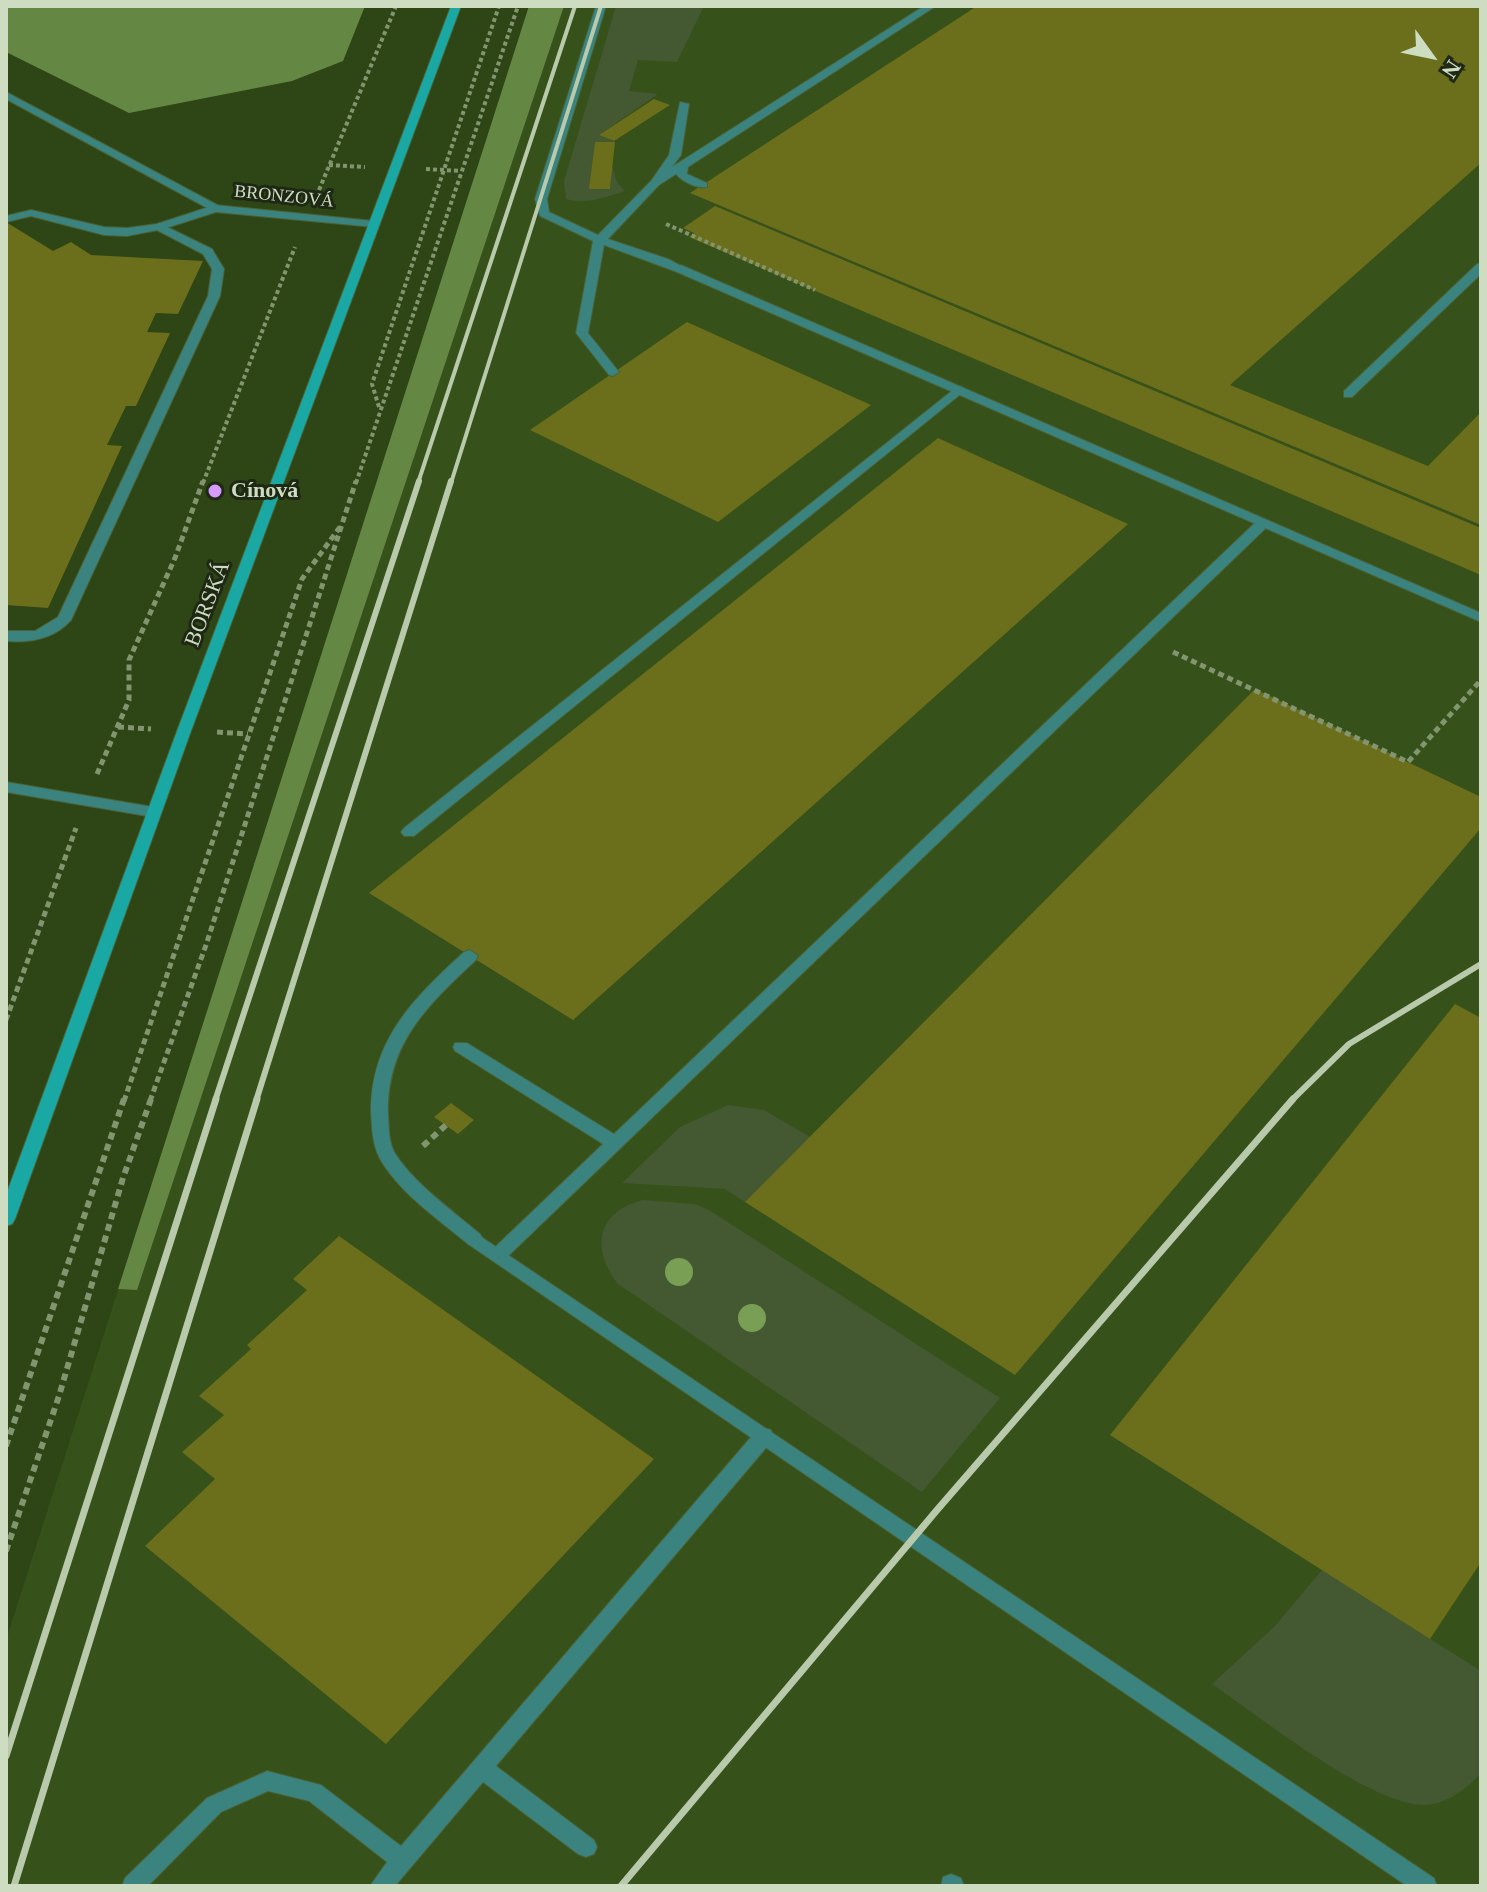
<!DOCTYPE html>
<meta charset="utf-8">
<style>
body{margin:0}
#map{position:relative;width:1487px;height:1892px;overflow:hidden;background:#2e4615;font-family:"Times New Roman",serif}
canvas{display:block}
.frame{position:absolute;inset:0;border:8px solid #ceddc2;pointer-events:none}
.north{position:absolute;left:1391px;top:16px;width:80px;height:80px;-webkit-text-stroke:6px #1e2814;paint-order:stroke;rotate:123deg;font-size:22px;font-weight:700;line-height:32px;text-align:center;color:#ceddc2}
.north::after{content:'';display:block;margin:auto;width:28px;height:36px;background:#ceddc2;clip-path:polygon(50% 0,100% 100%,50% 72%,0 100%)}
</style>
<div id="map">
<canvas width="1487" height="1892"></canvas>
<div class="frame"></div>
<div class="north">N</div>
</div>
<script>
const c = document.querySelector('canvas').getContext('2d');
c.lineJoin = 'round';
function fill(path, color) { c.fillStyle = color; c.fill(path, 'evenodd'); }
function strokePath(path, color, width, dash) { c.strokeStyle = color; c.lineWidth = width; c.lineCap = dash ? 'butt' : 'round'; c.setLineDash(dash || []); c.stroke(path); }
function label(font, color, halo, rows, align = 'center') {
  c.font = font + ' "Times New Roman",serif'; c.lineWidth = 6; c.setLineDash([]); c.textBaseline = 'middle'; c.strokeStyle = halo; c.fillStyle = color; for (const [text, x, y, turn = 0] of rows) {
    c.save(); c.translate(x, y); c.rotate((+turn || 0) * Math.PI / 180); c.textAlign = isNaN(turn) ? turn : align; if (halo) c.strokeText(text, 0, 0); c.fillText(text, 0, 0); c.restore();
  }
}
fill(new Path2D(`
 M529 6H1481V1886H6V1640Z`), '#365119');
fill(new Path2D(`
 M616 6H704L677 62 638 60 629 91 658 94 599 135 615 142H595L590 189H610L612 166 617 182 625 191C606 197 586 205 566 199L564 181Z
 M728 1105 764 1110 810 1137 745 1202 725 1189 622 1183 680 1127Z
 M643 1200 695 1204 709 1210 1000 1398 922 1492 618 1284C591 1248 596 1212 643 1200Z
 M1322 1570 1481 1671V1773C1468 1788 1444 1806 1423 1805 1369 1804 1260 1717 1212 1684L1275 1626Z`), '#445832');
fill(new Path2D(`
 M6 6H365L343 61 292 81 129 113 6 52Z
 M529 6H564L137 1290 118 1289Z`), '#658744');
fill(new Path2D(`
 M977 6H1481V163L1230 385 1428 466 1481 412V525L690 193Z
 M654 99 670 105 614 141 599 135Z
 M595 142H615L610 189H589Z
 M715 206 1481 528V575L689 237 694 233 683 228Z
 M6 222 53 251 71 242 91 255 203 261 178 314 156 313 147 332 170 333 136 406H126L107 445 122 446 48 608 6 605Z
 M687 322 871 405 718 522 530 430Z
 M938 438 1128 524 573 1020 369 893Z
 M1255 689 1481 797V828L1015 1375 745 1202Z
 M1455 1004 1481 1018V1562L1430 1639 1110 1435Z
 M451 1103 474 1120 458 1134 434 1117Z
 M339 1236 654 1459 386 1744 145 1546 215 1479 182 1452 224 1415 199 1396 251 1349 247 1345 307 1290 293 1279Z`), '#6b6e1b');
const lane = new Path2D(`
 M596 6H606L547 199 549 212 598 235 651 181 669 155 680 102 689 104 681 155 672 167 924 6H936L688 167 687 174 707 183V187C698 189 682 182 676 174L659 185 608 239 668 259 687 269 681 273 677 272 604 245 588 333 619 372 613 376 609 375 576 333 593 241 540 216 535 199Z
 M6 92 219 206 221 208 211 210 6 99Z
 M159 223 212 249 224 269 220 296 71 620C54 639 30 643 6 641V631H35L58 617 208 296 212 269 203 254 155 229 153 227Z
 M1481 263V274L1352 397H1344V391L1477 264Z
 M958 386 962 387V393L414 836H404L401 832 404 828Z
 M1263 519 1270 523 1268 526 504 1260 498 1262 492 1260 489 1255 492 1250 603 1144 455 1051 453 1047 455 1043H467L614 1134 1258 520Z
 M470 950 478 956 476 960C428 1005 387 1043 388 1113 389 1127 388 1143 396 1155 417 1186 452 1210 480 1234L483 1239 480 1244 474 1246 468 1244C439 1220 404 1196 383 1164 372 1147 372 1130 371 1111 371 1039 415 997 464 952Z
 M764 1428 771 1430 773 1436 771 1442 496 1766 594 1840 597 1847 594 1854 586 1857 578 1854 483 1782 395 1886H370L387 1862 309 1801 268 1791 221 1812 148 1886H122L125 1878 207 1798 267 1771 321 1785 401 1846 757 1430Z
 M951 1874 961 1878 964 1886H941L943 1877Z`);
const street = new Path2D(`
 M215 205 374 221 380 224 374 227 216 212 163 229 127 236 104 235 31 216 6 222V216L31 210 104 227 127 228 157 224Z
 M681 265 1481 613V622L677 272 675 269Z
 M6 782 153 807 161 812 153 817 6 792Z
 M474 1232 1434 1878 1437 1886H1407L468 1244 465 1239 468 1234Z`);
const secondary = new Path2D(`
 M451 6H461L191 731 15 1219 12 1224 6 1226V1195L177 731Z`);
strokePath(lane, '#4b6134', 2);
strokePath(street, '#4b6134', 2);
strokePath(secondary, '#4b6134', 2);
strokePath(new Path2D(`
 M329 165 365 167
 M426 169 461 171
 M319 190 396 6
 M666 224 815 290
 M379 407 372 384 499 6
 M203 483 295 247
 M356 483 518 6`), '#829570', 4, [4, 3]);
strokePath(new Path2D(`
 M1173 652 1408 762 1481 680
 M118 727 151 729
 M217 732 248 734
 M97 774 129 700V660L175 558 203 481
 M6 1020 76 828
 M124 1101 302 579 340 527
 M150 1101 206 945 356 481`), '#829570', 5, [6, 4]);
strokePath(new Path2D(`
 M423 1146 446 1125
 M6 1446 124 1099
 M6 1551 59 1396 123 1178 151 1099`), '#829570', 6, [7, 5]);
fill(lane, '#3a837f');
fill(street, '#3a837f');
fill(secondary, '#1aa8a4');
strokePath(new Path2D(`
 M418 483 575 6
 M451 483 601 6`), '#b9c9ab', 4);
strokePath(new Path2D(`
 M215 1101 419 481
 M256 1101 451 481
 M1291 1101 1349 1044 1481 964`), '#b9c9ab', 6);
strokePath(new Path2D(`
 M6 1756 216 1099
 M14 1886 257 1099
 M621 1886 937 1510 1293 1099`), '#b9c9ab', 7);
c.fillStyle = '#799f55';
for (const [x, y] of [
 [679,1272],
 [752,1318]
]) { c.beginPath(); c.arc(x, y, 14, 0, 2 * Math.PI); c.fill(); }
for (const [x, y, r, color] of [
 [215,491,8,"#d59bfb"]
]) { const dot = new Path2D(); dot.arc(x, y, r, 0, 2 * Math.PI); c.fillStyle = color; c.fill(dot); strokePath(dot, '#1e2814', 3); }
label('18px', '#ceddc2', '#1e2814', [
 ["BRONZOVÁ",284,197,6]
]);
label('bold 22px', '#ceddc2', '#1e2814', [
 ["Cínová",231,491]
], 'left');
label('22px', '#ceddc2', '#1e2814', [
 ["BORSKÁ",208,604,-69]
]);
</script>
